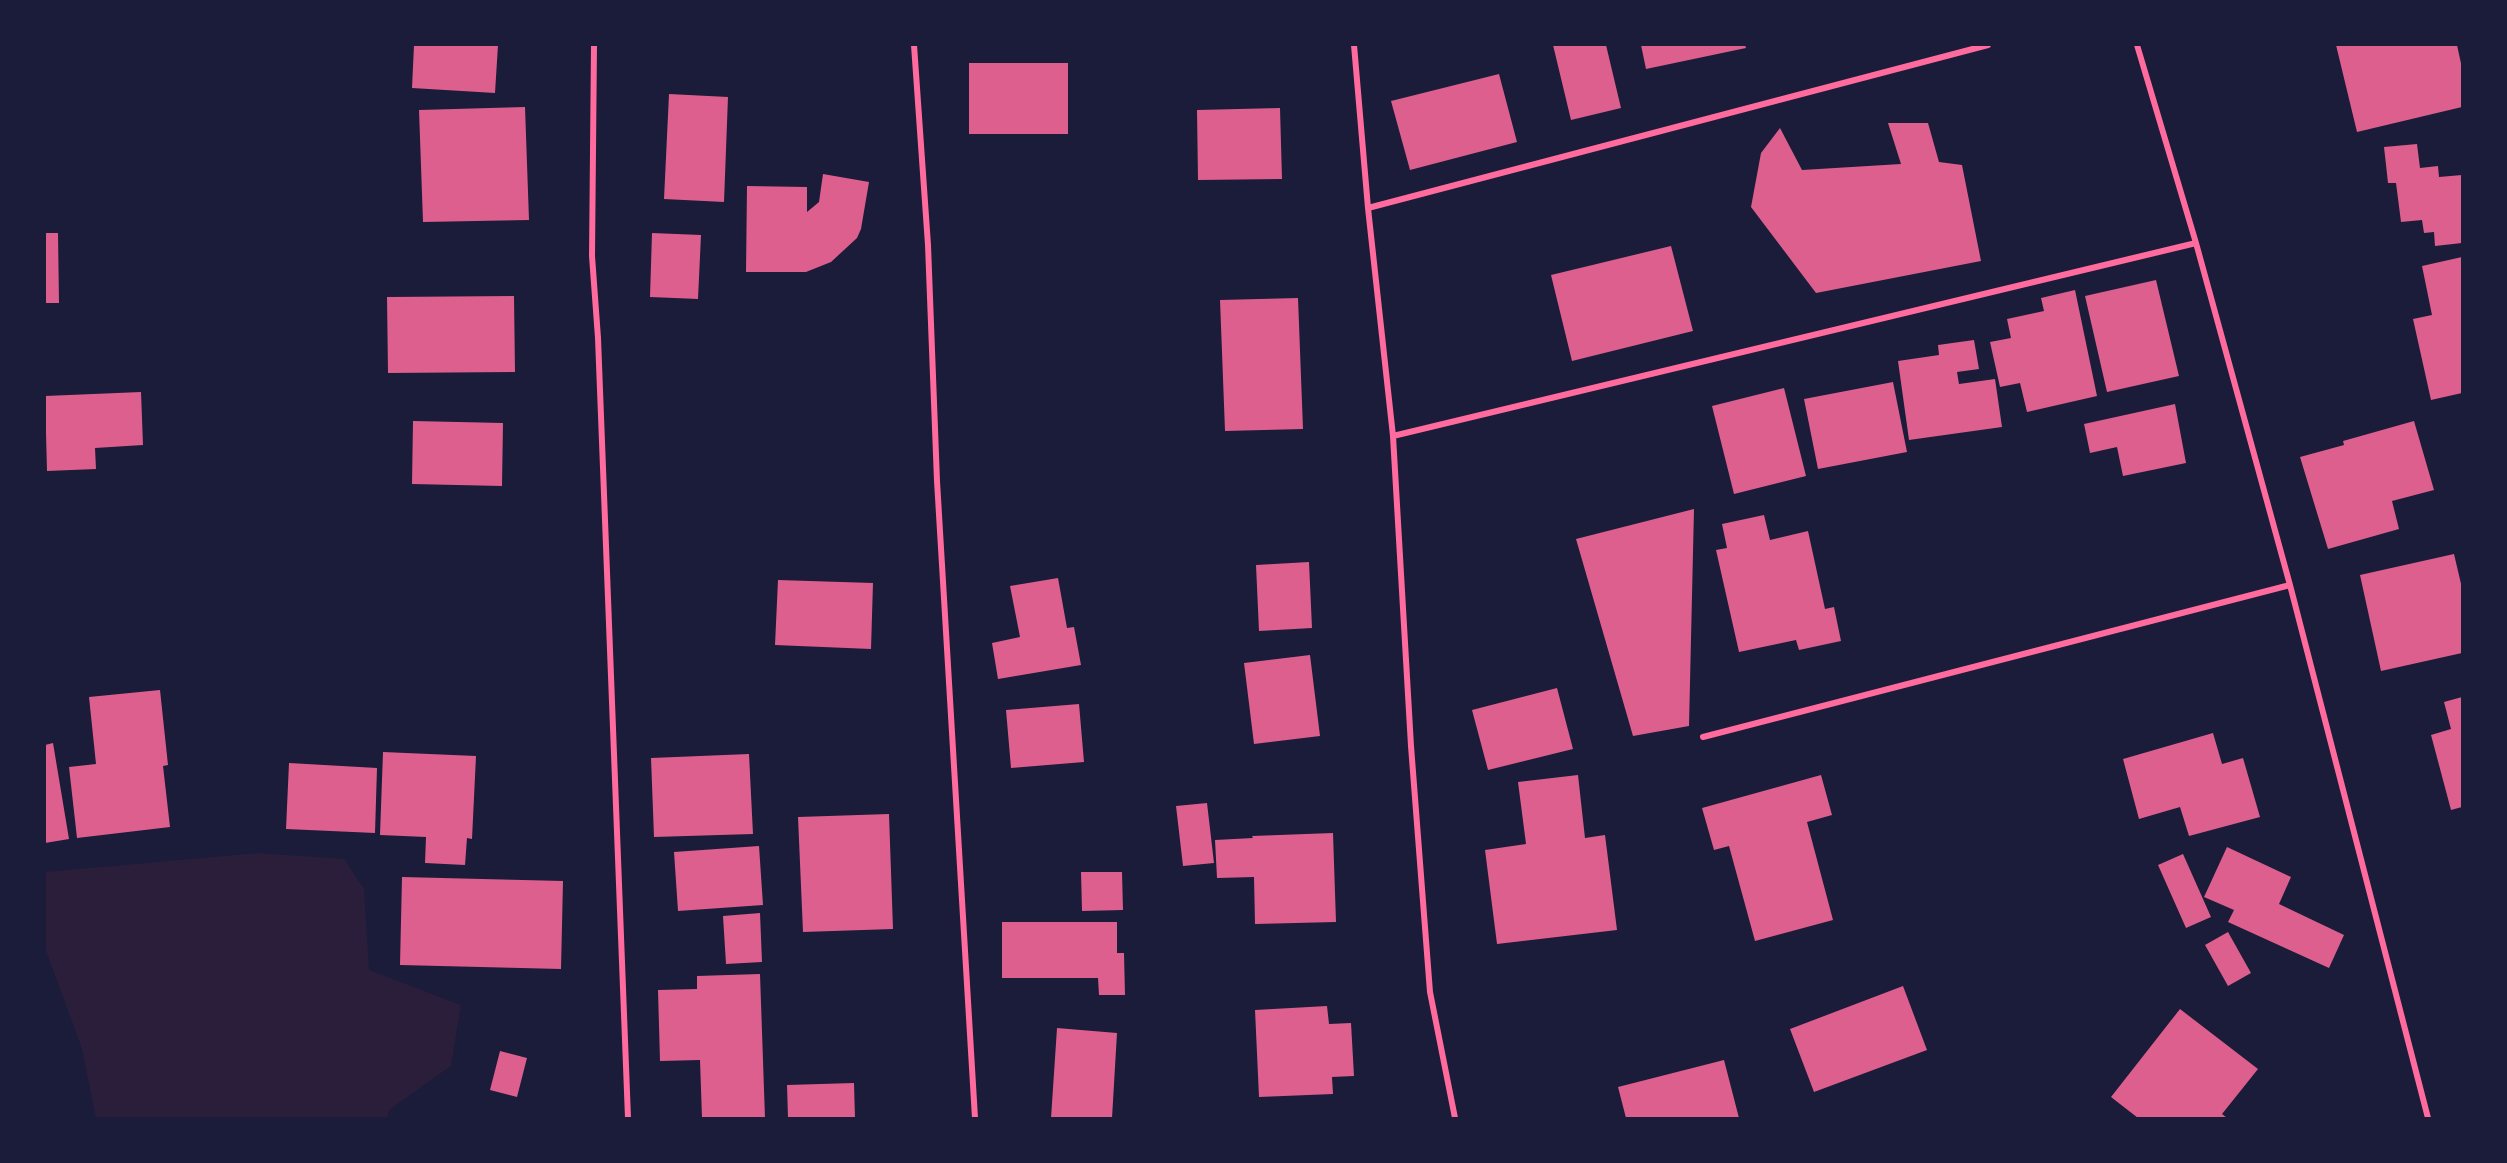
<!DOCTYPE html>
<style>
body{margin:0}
#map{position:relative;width:2507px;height:1163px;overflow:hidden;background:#1b1b3a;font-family:"IBM Plex Sans",sans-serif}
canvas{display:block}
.frame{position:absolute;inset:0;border:46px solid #1b1b3a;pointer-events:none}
</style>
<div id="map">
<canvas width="2507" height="1163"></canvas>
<div class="frame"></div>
</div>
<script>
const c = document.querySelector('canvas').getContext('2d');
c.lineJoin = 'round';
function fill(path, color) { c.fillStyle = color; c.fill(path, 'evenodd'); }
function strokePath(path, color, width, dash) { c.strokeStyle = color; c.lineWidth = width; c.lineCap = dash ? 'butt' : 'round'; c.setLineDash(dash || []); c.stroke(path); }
fill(new Path2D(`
 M258 853 344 859 364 889 369 970 461 1005 451 1066 389 1110 387 1118H96L82 1049 45 948V872Z`), '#2a1e3b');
fill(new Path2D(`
 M414 45H498L495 93 412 88Z
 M1553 45H1606L1621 108 1571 120Z
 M1641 45H1745L1746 48 1646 69Z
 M2336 45H2457L2462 68V107L2357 132Z
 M969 63H1068V134H969Z
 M1499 74 1517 142 1410 170 1391 101Z
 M669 94 728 97 724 202 664 199Z
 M525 107 529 220 423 222 419 110Z
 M1280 108 1282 179 1198 180 1197 110Z
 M1888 123H1928L1939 162 1962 165 1981 261 1816 293 1751 207 1761 153 1780 128 1802 170 1901 164Z
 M2417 144 2420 168 2438 166 2439 177 2462 175V243L2435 246 2434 232 2424 233 2422 220 2401 222 2396 183H2388L2384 147Z
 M823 174 869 182 861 229 857 238 831 262 806 272H746L747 186 807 187V212L819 202Z
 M45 233H58L59 303H45Z
 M652 233 701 235 698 299 650 297Z
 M1671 246 1693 331 1572 361 1551 275Z
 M2462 257V393L2431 400 2413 319 2432 315 2422 266Z
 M2156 280 2179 376 2107 392 2085 296Z
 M2075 290 2097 396 2027 412 2020 383 2000 387 1990 342 2011 338 2007 319 2044 311 2041 298Z
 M514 296 515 372 388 373 387 297Z
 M1298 298 1303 429 1225 431 1220 300Z
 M1974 340 1979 369 1957 372 1959 384 1995 379 2002 427 1909 440 1898 361 1939 355 1938 345Z
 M1893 382 1907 452 1818 469 1804 399Z
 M1784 388 1806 476 1734 494 1712 406Z
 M141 392 143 445 95 448 96 469 47 471 45 396Z
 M2175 404 2186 463 2123 476 2117 447 2090 453 2084 424Z
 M413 421 503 423 502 486 412 484Z
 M2414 421 2434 490 2392 501 2399 529 2328 549 2300 457 2344 445 2343 441Z
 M1694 509 1689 726 1633 736 1576 539Z
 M1764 515 1770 540 1808 531 1825 609 1834 607 1841 641 1799 650 1796 640 1739 652 1716 550 1727 548 1722 524Z
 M2454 554 2462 588V653L2381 671 2360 575Z
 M1309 562 1312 628 1259 631 1256 565Z
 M1058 578 1067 628 1074 627 1081 665 998 679 992 643 1020 637 1010 586Z
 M778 580 873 583 871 649 775 645Z
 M1310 655 1320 736 1254 744 1244 663Z
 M1557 688 1573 749 1488 770 1472 710Z
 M160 690 168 765 163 766 170 827 77 838 69 767 96 764 89 697Z
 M2462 697V807L2451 810 2431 735 2451 729 2444 702Z
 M1079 704 1084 762 1011 768 1006 710Z
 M2213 733 2222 764 2243 758 2260 817 2189 836 2180 807 2139 819 2123 759Z
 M53 743 69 839 45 843V745Z
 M383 752 476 756 472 839 467 838 465 865 425 863 426 837 380 835Z
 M749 754 753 834 654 837 651 758Z
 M289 763 377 768 375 833 286 829Z
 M1578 775 1585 838 1605 835 1617 930 1497 944 1485 850 1526 844 1518 782Z
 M1821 775 1832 815 1807 822 1833 920 1755 941 1729 846 1714 850 1702 808Z
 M1207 803 1214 863 1183 866 1176 806Z
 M889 814 893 929 803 932 798 817Z
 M1333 833 1336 922 1255 924 1254 877 1217 878 1215 840 1253 838 1252 836Z
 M759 846 763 905 678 911 674 852Z
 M2227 847 2291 877 2279 904 2344 935 2329 968 2228 922 2234 910 2204 897Z
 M2183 854 2211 917 2186 928 2158 865Z
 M1081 872H1122L1123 910 1082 911Z
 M402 877 563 881 561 969 400 965Z
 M760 913 762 962 726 964 723 916Z
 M1002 922H1117V953H1124L1125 995H1099L1098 978H1002Z
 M2228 932 2251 973 2228 986 2205 945Z
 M760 974 765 1118H702L700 1060 660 1061 658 990 697 989V976Z
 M1903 986 1927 1050 1814 1092 1790 1029Z
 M1327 1006 1329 1024 1351 1023 1354 1076 1332 1077 1333 1094 1259 1097 1255 1010Z
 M2180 1009 2258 1069 2222 1114 2227 1118H2138L2111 1097Z
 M1057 1028 1117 1033 1112 1118H1051Z
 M500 1051 527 1058 517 1097 490 1090Z
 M1724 1060 1739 1118H1626L1618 1087Z
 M854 1083 855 1118H788L787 1085Z`), '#dd5f8e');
strokePath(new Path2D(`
 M594 45 592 256 598 338 628 1118
 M914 45 928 245 937 481 975 1118
 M1354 45 1368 208 1393 436 1411 746 1430 992 1455 1118
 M2137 45 2196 243 2290 585 2428 1118
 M1368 208 1988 45
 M1393 436 2196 243
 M1703 737 2290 585`), '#ff6b9d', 6);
</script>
